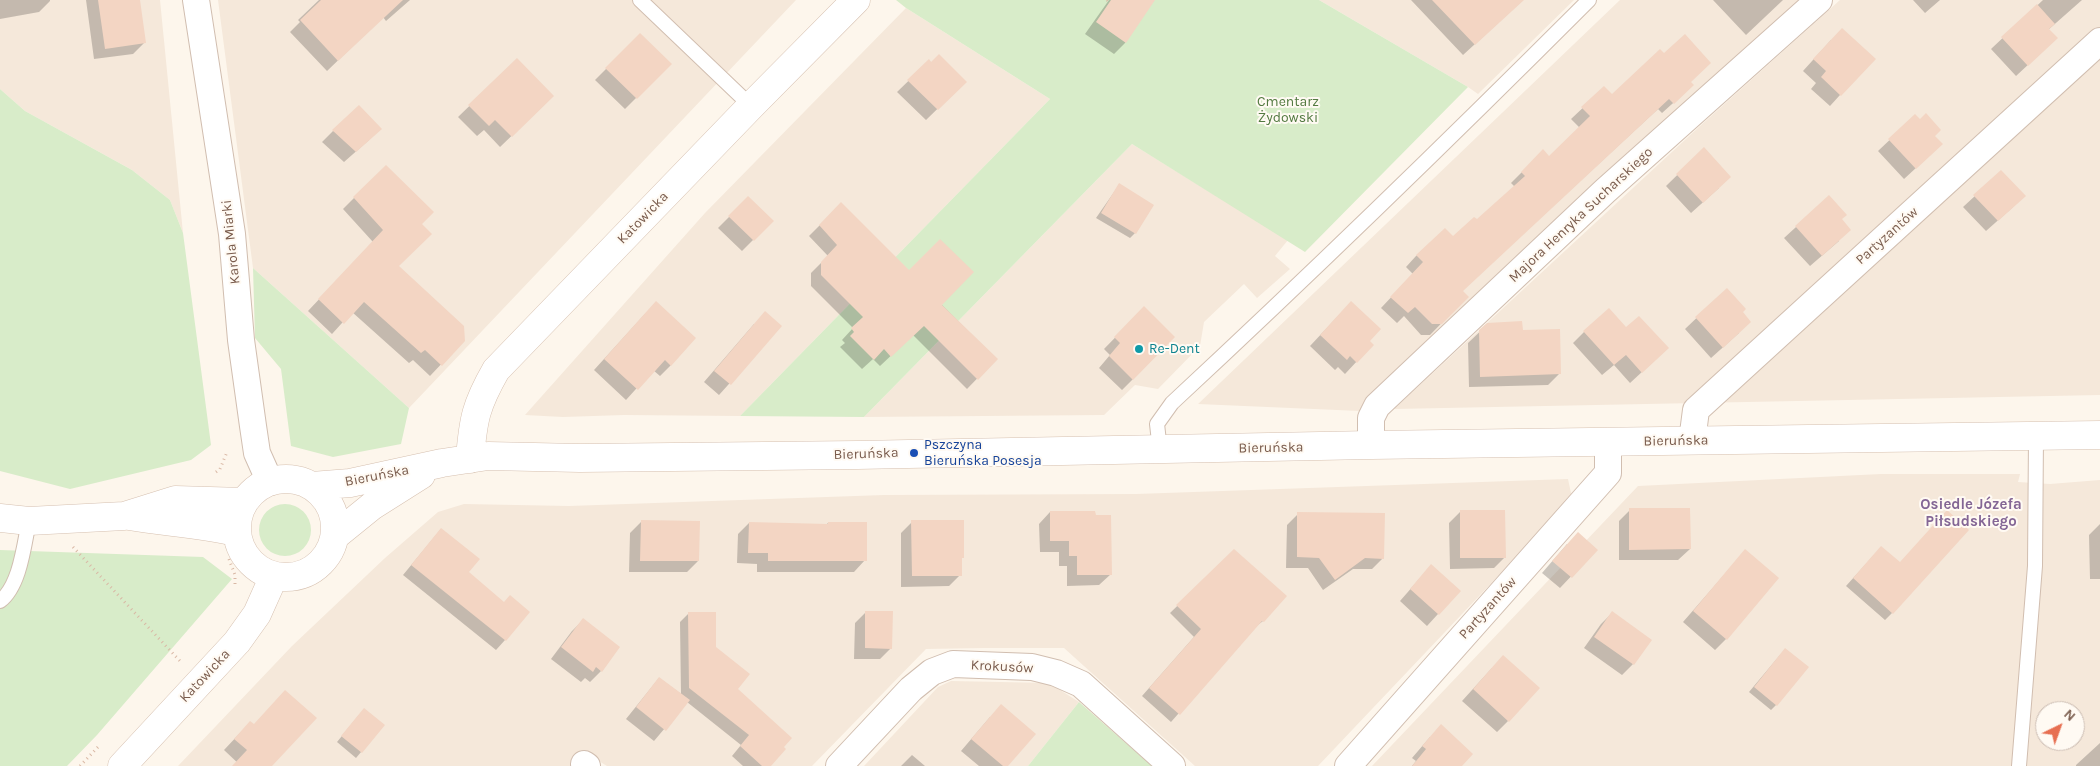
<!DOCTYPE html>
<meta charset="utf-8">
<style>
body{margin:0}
#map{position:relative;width:2100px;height:766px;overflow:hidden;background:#fdf6ec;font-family:Karla,sans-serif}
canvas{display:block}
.north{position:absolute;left:2035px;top:701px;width:50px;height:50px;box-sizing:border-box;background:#fffaf3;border:1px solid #cabbb1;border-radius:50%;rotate:42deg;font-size:14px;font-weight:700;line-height:20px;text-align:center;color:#7a5c4d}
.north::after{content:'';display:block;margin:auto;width:18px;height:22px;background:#e76f51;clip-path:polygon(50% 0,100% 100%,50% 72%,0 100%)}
</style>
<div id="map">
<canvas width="2100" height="766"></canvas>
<div class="north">N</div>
</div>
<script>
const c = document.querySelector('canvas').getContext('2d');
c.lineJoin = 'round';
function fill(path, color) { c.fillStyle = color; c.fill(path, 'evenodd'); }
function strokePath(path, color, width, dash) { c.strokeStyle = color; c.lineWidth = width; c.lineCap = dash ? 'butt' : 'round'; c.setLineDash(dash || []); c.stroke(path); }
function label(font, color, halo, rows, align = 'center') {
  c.font = font + ' Karla,sans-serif'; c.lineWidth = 4; c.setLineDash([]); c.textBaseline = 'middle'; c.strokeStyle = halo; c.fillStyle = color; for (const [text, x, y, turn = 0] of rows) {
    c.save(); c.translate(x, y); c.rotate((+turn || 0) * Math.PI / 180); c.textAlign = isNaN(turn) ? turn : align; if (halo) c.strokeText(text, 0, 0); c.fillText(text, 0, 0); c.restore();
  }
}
fill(new Path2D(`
 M0 0H160L183 233 170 200 132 170 25 111 0 89Z
 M218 0H796L409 408 253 268Z
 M1319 0H1574L1478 94 1468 87Z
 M1620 0H1803L1360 411 1198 404Z
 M1840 0H2100V395L1394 409 1700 126Z
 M906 8 1050 99 740 416 624 415 563 417 525 415 705 213Z
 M1132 144 1288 240 1275 256 1290 269 1257 298 1244 284 1204 322 1200 346 1158 389 1135 385 1104 415 864 417Z
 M1881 474H2020L2018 482 2050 484 2100 480V766H1372L1638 486ZM2045 711H2075V741H2045Z
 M1568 479 1572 498 1318 766H1195L1064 648H984L926 649 812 766H607L581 750 570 766H178L292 646 385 558 438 512 464 504 569 506 884 495 1136 494Z
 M951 681 1049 683 1079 702 1028 766H864L938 687Z`), '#f5e8da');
fill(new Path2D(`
 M896 0H1319L1468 87 1305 252 1132 144 864 417 740 416 1050 99 906 8Z
 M0 89 25 111 132 170 170 200 183 233 211 445 191 460 70 489 0 471Z
 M253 268 409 408 401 444 333 457 291 446 281 369 255 338Z
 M259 530a26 26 0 1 1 52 0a26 26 0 1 1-52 0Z
 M0 550 203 557 232 579 97 735 67 766H0Z
 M1079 702 1152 766H1028Z`), '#d8ecc9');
fill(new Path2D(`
 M0 0H50V1L39 12 0 19Z
 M86 0H138L144 43 133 54 94 59Z
 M319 0H410L386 21 383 17 327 71 290 32 300 22 298 20Z
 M1109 0H1149L1152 2 1125 43 1114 54 1085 34Z
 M1411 0H1523L1463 55Z
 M1713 0H1783L1746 35Z
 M1913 0H1940L1925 13Z
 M2043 0H2082L2048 30 2045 49 2016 76 1991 49Z
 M640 35 670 64 625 109 595 80Z
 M1831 40 1840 95 1830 106 1811 89 1816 83 1803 71Z
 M517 60 553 96 500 147 484 130 477 136 458 117Z
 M929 61 965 82 926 120 897 92Z
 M1689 82 1682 95 1662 113 1658 109 1461 291 1467 297 1430 335H1421L1404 316 1397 323 1381 308 1413 274 1406 267 1416 256 1445 230 1453 238 1477 221 1515 187 1511 183 1543 151 1549 158 1580 128 1571 119 1604 88 1612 96Z
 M1915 116 1934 136 1930 155 1904 179 1878 151Z
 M333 131 369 140 344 162 322 142Z
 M1704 149 1719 188 1691 213 1666 186Z
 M386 166 420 224 398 266 464 340 430 376 413 360 409 363 352 312 332 334 308 311 373 242 343 209Z
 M2001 172 2013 207 1986 231 1963 207Z
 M1119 185 1135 233 1130 238 1096 218Z
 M1829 197 1840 219 1839 241 1810 266 1784 238Z
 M748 198 772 221 742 251 718 228Z
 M841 204 996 359 967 389 913 335 880 366 873 359 862 369 840 347 845 343 842 340 853 328 811 286V273L828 256 809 236Z
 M1727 289 1741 312 1739 333 1711 358 1685 329Z
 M1144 308 1133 379 1122 390 1099 368 1110 355 1104 349Z
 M645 314 671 365 660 376 653 370 626 400 594 370Z
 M1340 314 1372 345 1345 374 1338 367 1335 370 1310 346Z
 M754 324 781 326 719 395 704 382Z
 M1488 324 1522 331 1559 374 1548 385 1469 387 1468 343Z
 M1626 329 1656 359 1630 383 1614 365 1602 375 1573 343 1584 332Z
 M1630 510 1690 549 1678 560H1619V521Z
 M1050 512 1111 574 1099 585 1067 586V566H1059V552H1040L1039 524Z
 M1460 512 1505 557 1494 568 1450 569 1449 523Z
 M1298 514 1383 558 1372 569H1353L1323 590 1308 568H1286L1287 525Z
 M641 522 698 561 687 572H629L630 533Z
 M912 522 961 559 960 575 949 586 901 587V533Z
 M749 523 826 525 828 523 865 560 854 572H757V564L737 563 738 534Z
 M2100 524V579H2090L2089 535Z
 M441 529 467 572 504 603 505 640 496 650 403 575Z
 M1567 544 1596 550 1560 588 1542 573Z
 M1234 551 1263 621 1254 628 1171 722 1142 696 1194 637 1170 613Z
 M1745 551 1726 639 1715 650 1683 622Z
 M1874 555 1900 564 1892 613 1885 620 1846 586Z
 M1421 577 1459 591 1427 626 1400 601Z
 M866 612 891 648 880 659H854L855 623Z
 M689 613 715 648 736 689 769 766H743L732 756 741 745 687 702 654 741 626 719 659 678 681 694 680 622Z
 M1612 613 1633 664 1622 675 1584 648 1601 624Z
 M583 620 601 671 590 682 585 678 581 682 551 659 572 631Z
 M1780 655 1776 705 1771 710 1749 692Z
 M1492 668 1508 721 1497 732 1462 701Z
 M359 715 383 726 356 758 337 742Z
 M990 717 1007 766H979L961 751Z
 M254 725 270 766H241L224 750 240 733Z
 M1430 737 1461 766H1412L1416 761 1412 758Z
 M2100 743V766H2076V765Z
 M912 755 925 766H901Z`), '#0003');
fill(new Path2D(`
 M98 0H140L146 43 105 49Z
 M321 0H403L338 61 300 20Z
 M1111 0H1155L1126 43 1096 22Z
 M1432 0H1524L1475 45Z
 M2037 4 2055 24 2049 29 2058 38 2028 66 2001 37Z
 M1842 28 1876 59 1841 96 1821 77 1826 71 1813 59Z
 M640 33 672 64 637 99 605 68Z
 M1685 34 1711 63 1691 82 1694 85 1674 104 1669 99 1463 291 1469 297 1442 324H1432L1415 307 1408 313 1390 297 1423 262 1416 255 1445 228 1453 236 1474 217 1477 219 1525 176 1521 172 1543 149 1549 156 1590 116 1581 107 1604 86 1612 94 1660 49 1664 53Z
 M939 54 967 82 938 110 907 80 929 59 931 62Z
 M517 58 554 96 512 137 495 120 489 126 468 105Z
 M359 105 382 129 356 152 332 130Z
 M1926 113 1941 130 1935 136 1943 144 1916 169 1888 139 1915 114 1920 119Z
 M1704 147 1731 177 1703 203 1676 174Z
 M386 165 434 212 422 224 432 234 399 266 464 326 465 341 442 366 425 350 421 353 364 302 344 324 318 299 383 230 353 197Z
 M2001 170 2026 196 1998 221 1973 195Z
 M1119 183 1154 205 1136 234 1101 213Z
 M1829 195 1847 215 1842 219 1851 230 1822 256 1795 226Z
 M748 196 774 221 754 241 728 216Z
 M841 202 909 270 940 239 974 272 942 305 998 359 978 380 924 326 891 357 884 349 874 360 850 336 854 332 851 328 863 317 821 275V262L837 245 819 225Z
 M1727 288 1746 309 1743 312 1751 322 1723 348 1695 317Z
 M656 301 696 338 671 366 665 360 638 390 604 359Z
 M1351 301 1381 329 1370 341 1374 345 1357 363 1350 356 1347 360 1320 335Z
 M1144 306 1175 337 1133 380 1109 356 1120 343 1114 337Z
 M1609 308 1626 327 1639 316 1669 348 1642 373 1626 355 1614 365 1583 331Z
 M765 311 782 326 731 385 714 371Z
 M1522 321 1523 330 1560 329 1561 374 1480 377 1479 330 1487 323Z
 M1629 508H1690L1691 549 1629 550Z
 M1460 510H1505L1506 558H1460Z
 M1947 510 1969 530 1893 614 1853 578 1881 546 1900 562Z
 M1050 511H1095L1096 515H1111L1112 575H1077V556H1069V541H1050Z
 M1297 512 1385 513 1384 559 1365 558 1335 580 1319 558 1297 557Z
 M641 520 700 521 699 561H640Z
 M911 520H964V558H962V576H912Z
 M749 522 828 524V522H867V561H768V553H748Z
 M441 528 480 559 469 572 504 602 510 595 530 612 506 641 411 565Z
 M1578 532 1598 550 1572 578 1552 561Z
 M1234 549 1287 596 1264 622 1262 621 1180 715 1149 688 1201 629 1176 605Z
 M1745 549 1779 578 1727 640 1693 611Z
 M1431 564 1461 591 1439 615 1410 589Z
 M865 611H893L892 649 865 648Z
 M1612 611 1652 640 1634 665 1594 637Z
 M688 612H716V647L750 674 738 689 792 738 784 747 786 749 771 766H762L740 746 749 735 689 688Z
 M583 618 620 647 602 672 596 667 593 672 561 647Z
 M1785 648 1809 667 1777 706 1754 687Z
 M1503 655 1540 688 1509 722 1473 689Z
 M659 677 690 700 666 731 636 707Z
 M285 690 317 718 272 766H232L247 750 234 739 250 721 254 724Z
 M1001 704 1036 734 1008 766H1003L971 739Z
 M364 708 385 725 362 753 341 736Z
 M1441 724 1473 754 1462 766H1412L1426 749 1422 746Z`), '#f3d5c3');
const lane = new Path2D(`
 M640 0 751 106
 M1160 450 1157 424 1172 403C1314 271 1452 137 1589 0
 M0 601C20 586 24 545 29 521
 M2019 766 2035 566 2036 436`);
const street = new Path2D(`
 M196 0 232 234 241 340 253 426 257 453 270 482
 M1692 441 1696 410 2100 41
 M1371 445V418L1377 406 1605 191 1819 0
 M584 764 587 766
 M839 766 911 689 932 672 953 664 1032 667 1056 673 1081 684 1172 766
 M1348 766 1608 473V443`);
const secondary = new Path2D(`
 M470 459C473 419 476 405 496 370L751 106 856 0
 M237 528a49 49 0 1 1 98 0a49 49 0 1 1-98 0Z
 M312 486 350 483 442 463 488 456 580 458 857 455 1371 445 2100 435
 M129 516C165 522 201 524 236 532
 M0 518 29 521 124 516 175 500 244 502
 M335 536 372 506 421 475
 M122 766 237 642 257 614 274 576`);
strokePath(lane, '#d1beb0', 16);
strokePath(street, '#d1beb0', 28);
strokePath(secondary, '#d6c0b0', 29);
strokePath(new Path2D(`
 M1107 0 1108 1
 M216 472 220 469 227 452
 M73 547 180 661
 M229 559 235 575V587
 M80 766 98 747`), '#d9b8a5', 3, [1, 4]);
strokePath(lane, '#fff', 14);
strokePath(street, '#fff', 26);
strokePath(secondary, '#fff', 28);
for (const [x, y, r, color] of [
 [1139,349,5,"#0f9aa8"],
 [914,453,5,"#1a4fb4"]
]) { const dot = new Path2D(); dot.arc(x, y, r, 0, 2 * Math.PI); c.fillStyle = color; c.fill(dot); strokePath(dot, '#fffaf3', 2); }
label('14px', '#537a41', '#fffaf3', [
 ["Cmentarz",1288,102],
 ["Żydowski",1288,118]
]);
label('14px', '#7a5c4d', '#fffaf3', [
 ["Majora Henryka Sucharskiego",1581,215,-43],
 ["Katowicka",643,218,-46],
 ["Partyzantów",1887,236,-42],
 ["Karola Miarki",231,242,-96],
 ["Bieruńska",1676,441,-1],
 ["Bieruńska",1271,448,-1],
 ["Bieruńska",866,454,-2],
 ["Bieruńska",377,476,-11],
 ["Partyzantów",1488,608,-48],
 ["Krokusów",1002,667,3],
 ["Katowicka",205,676,-47]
]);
label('14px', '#0d838f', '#fffaf3', [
 ["Re-Dent",1149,349]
], 'left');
label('14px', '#164399', '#fffaf3', [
 ["Pszczyna",924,445],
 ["Bieruńska Posesja",924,461]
], 'left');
label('bold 15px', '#846695', '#fffaf3', [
 ["Osiedle Józefa",1971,505],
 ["Piłsudskiego",1971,522]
]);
</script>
